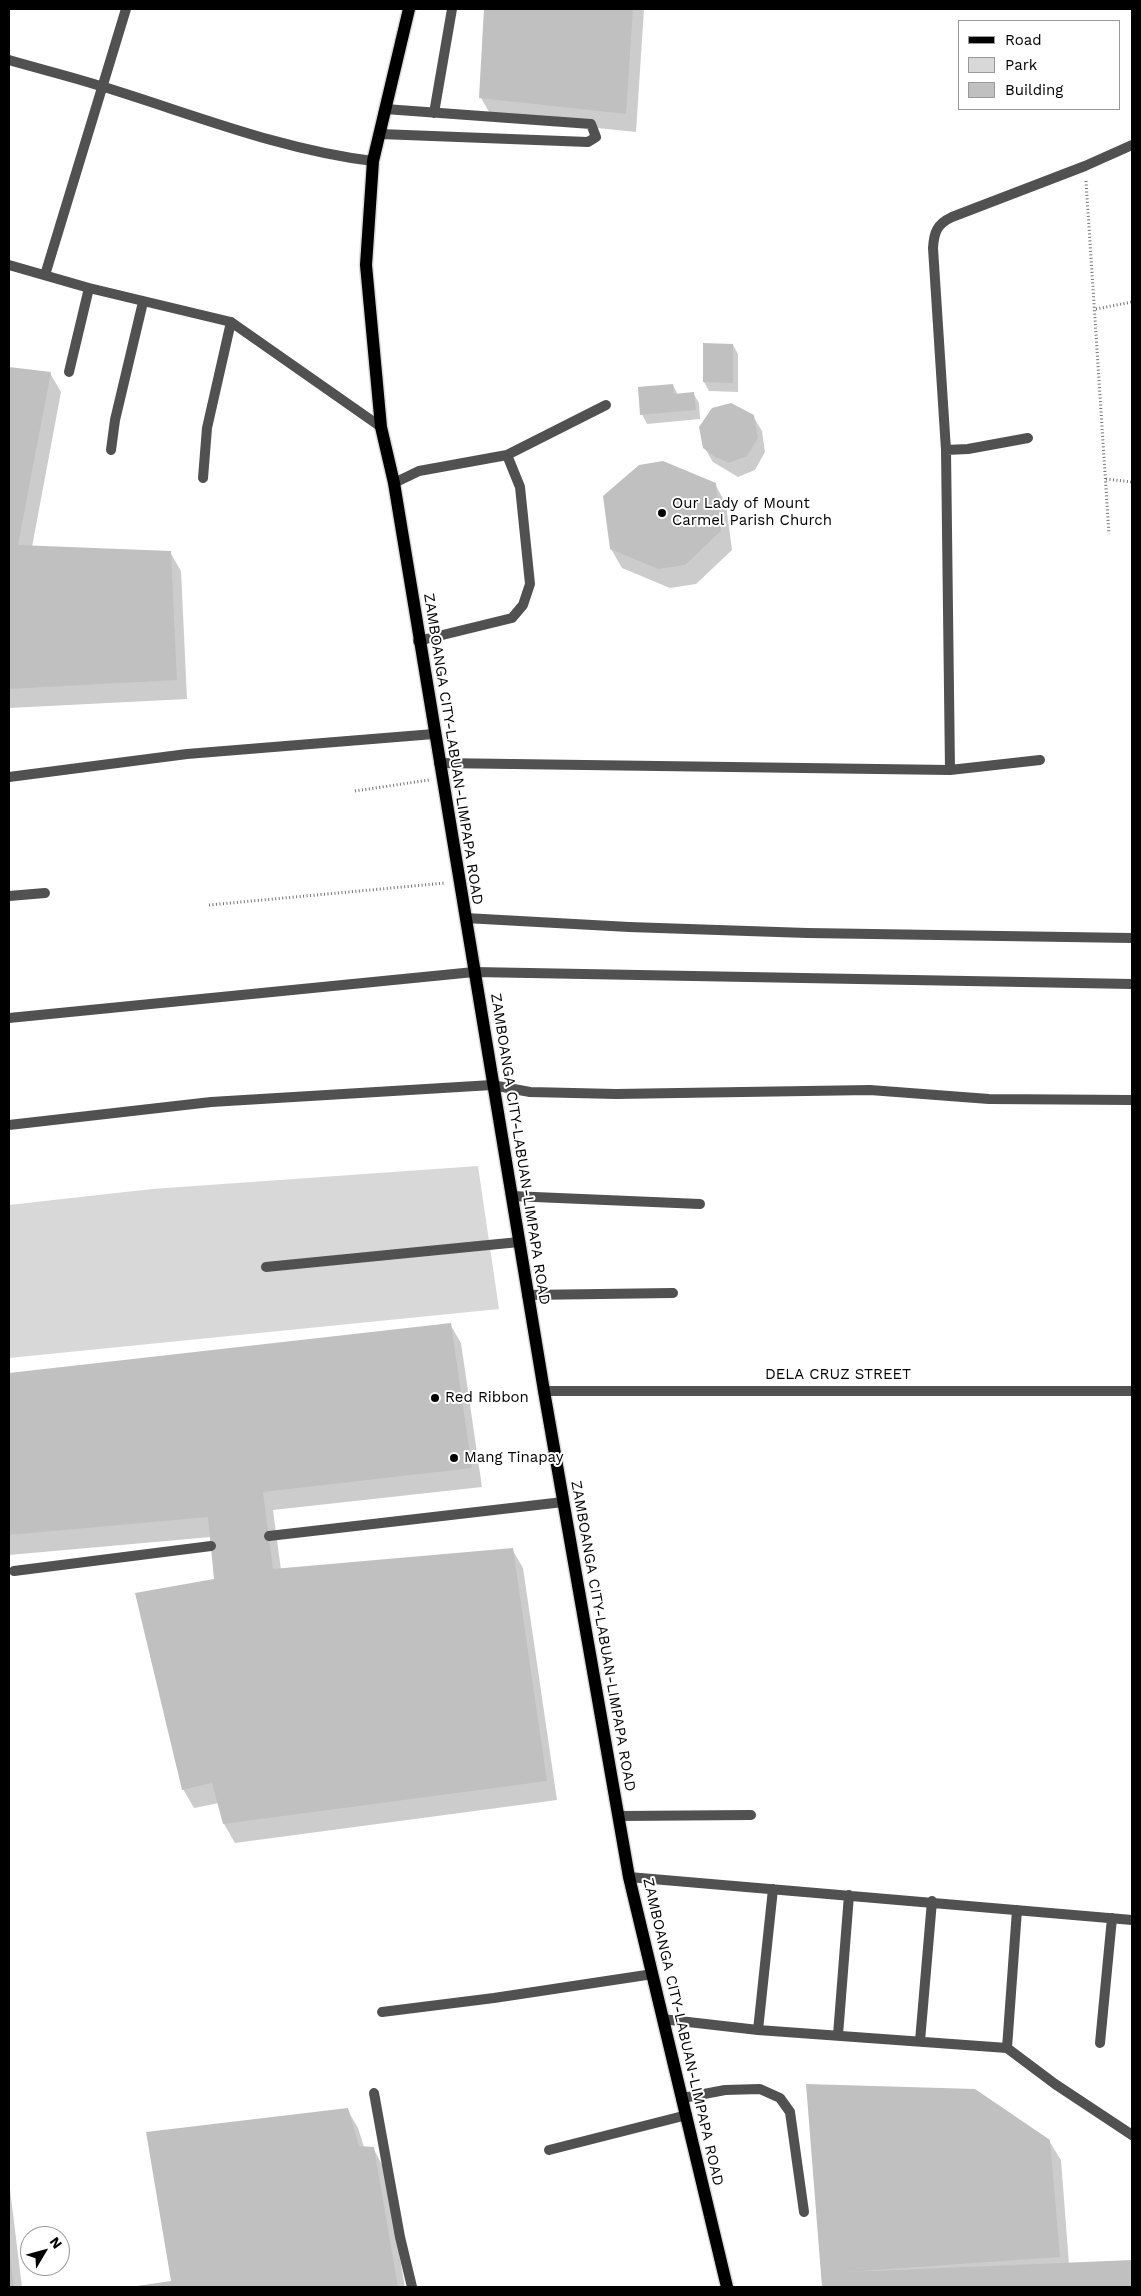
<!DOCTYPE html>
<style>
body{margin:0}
#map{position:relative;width:1141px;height:2296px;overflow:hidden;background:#fff;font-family:"Work Sans",sans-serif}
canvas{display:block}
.frame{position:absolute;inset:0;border:10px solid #000;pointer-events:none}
.legend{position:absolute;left:958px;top:20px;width:162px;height:90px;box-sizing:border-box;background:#fff;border:1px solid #999;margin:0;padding:6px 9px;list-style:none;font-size:15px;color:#000}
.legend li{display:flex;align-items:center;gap:10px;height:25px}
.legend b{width:25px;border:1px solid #999}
.north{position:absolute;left:20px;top:2226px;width:50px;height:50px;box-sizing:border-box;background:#fff;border:1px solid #999;border-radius:50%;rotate:53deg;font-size:14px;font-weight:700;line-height:20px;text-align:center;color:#000}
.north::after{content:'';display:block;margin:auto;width:18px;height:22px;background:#000;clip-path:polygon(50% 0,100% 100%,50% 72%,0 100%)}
</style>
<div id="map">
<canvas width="1141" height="2296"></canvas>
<div class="frame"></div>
<ul class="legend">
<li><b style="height:6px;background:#000"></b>Road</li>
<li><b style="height:14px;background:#d8d8d8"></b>Park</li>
<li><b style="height:14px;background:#c0c0c0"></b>Building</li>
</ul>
<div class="north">N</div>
</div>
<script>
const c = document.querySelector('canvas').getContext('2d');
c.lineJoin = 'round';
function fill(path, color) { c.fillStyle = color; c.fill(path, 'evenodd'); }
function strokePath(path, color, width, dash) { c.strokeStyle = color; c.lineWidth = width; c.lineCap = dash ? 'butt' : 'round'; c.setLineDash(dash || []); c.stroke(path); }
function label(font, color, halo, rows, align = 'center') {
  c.font = font + ' "Work Sans",sans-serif'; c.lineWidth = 4; c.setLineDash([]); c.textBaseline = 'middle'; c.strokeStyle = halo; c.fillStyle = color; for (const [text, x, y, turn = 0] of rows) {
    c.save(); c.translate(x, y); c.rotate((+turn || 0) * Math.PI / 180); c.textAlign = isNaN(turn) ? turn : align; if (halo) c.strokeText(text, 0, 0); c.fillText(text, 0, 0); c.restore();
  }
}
fill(new Path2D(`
 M478 1166 499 1309 9 1358V1205L152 1189Z`), '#d8d8d8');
fill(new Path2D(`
 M485 9H644L636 132 492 117 481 98Z
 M733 345 738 354V392L709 391 704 382Z
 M9 368 50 373 61 392 32 547 170 552 181 571 187 699 9 708Z
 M673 385 678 395 693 393 699 403 700 419 647 424 642 414Z
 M753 416 762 431 765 452 755 470 738 477 713 462 704 447Z
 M715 484 726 504 732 550 696 584 670 588 622 568 611 549Z
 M450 1324 461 1343 482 1487 273 1510 281 1570 512 1549 523 1568 557 1800 235 1843 224 1824 219 1803 194 1808 183 1789 215 1580 211 1537 9 1555V1374Z
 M347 2109 358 2128 364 2147 373 2148 384 2168 405 2287H131L172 2282Z
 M1049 2141 1061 2160 1069 2264 1132 2261V2287H823L821 2273Z
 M9 2181 22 2287H9Z`), '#0003');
fill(new Path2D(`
 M484 9H633L626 114 479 98Z
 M703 343 733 344V383L703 382Z
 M9 367 51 372 18 545 171 551 177 680 9 689Z
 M673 384 674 394 694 392 696 410 640 415 638 387Z
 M731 403 754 415 758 438 747 456 729 463 715 457 703 448 699 427 712 408Z
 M663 461 716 483 721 531 685 565 658 569 610 549 603 496 639 465Z
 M451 1323 472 1468 263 1492 273 1569 513 1548 547 1781 223 1824 212 1783 182 1790 135 1593 214 1579 208 1517 9 1535V1373Z
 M806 2084 975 2089 1050 2140 1060 2257 847 2272 1132 2260V2287H822Z
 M348 2108 359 2146 374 2147 398 2287H130L171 2281 146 2132Z
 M9 2254H10L14 2287H9Z`), '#c0c0c0');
const primary = new Path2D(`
 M409 9 373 161 366 265 381 427 394 483 544 1391 629 1877 727 2287`);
strokePath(primary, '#dbdbdb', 15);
strokePath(new Path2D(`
 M1086 181 1109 534
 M1096 309 1132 302
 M1106 479 1132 482
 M355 791 429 780
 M209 905 445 883`), '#737373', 3, [1, 2.5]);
strokePath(new Path2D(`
 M434 113 452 9
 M380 134 588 142 596 137 591 124 385 109
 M507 455 606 405
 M394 483 419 471 507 455 520 487 530 584 523 605 512 618 418 641
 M266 1267 519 1242
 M269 1536 563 1502
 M14 1571 211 1546
 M619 1816 751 1815
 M382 2012 494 1998 653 1974
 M374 2093 400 2237 412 2287
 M683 2098 725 2090 760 2089 780 2098 790 2112 804 2212`), '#515151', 10);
strokePath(new Path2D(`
 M9 60C40 69 72 77 104 87 192 114 281 150 373 161
 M9 265 89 288 231 322 381 427
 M45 275 126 9
 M69 372 89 288
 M111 450 115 420 143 302
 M946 450 968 449 1028 438
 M203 478 207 428 231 322
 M439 763 950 770 1040 760
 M950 770 946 450 933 248C934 232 937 224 952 217L1085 166 1132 145
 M9 777 187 754 434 734
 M9 896 45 893
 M465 918 629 927 807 933 1132 938
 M9 1018 474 972 1132 984
 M9 1125 211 1102 492 1085 530 1092 616 1094 870 1090 989 1099 1132 1100
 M511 1196 700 1204
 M527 1295 673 1293
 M544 1391H1132
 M629 1877 1132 1920
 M662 2019 758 2030 1007 2048 1055 2084 1132 2135
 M758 2030 773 1889
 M838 2035 849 1895
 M920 2041 932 1901
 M1100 2043 1112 1918
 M1007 2048 1017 1910
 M549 2150 687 2115`), '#515151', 10);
strokePath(primary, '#000', 12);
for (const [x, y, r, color] of [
 [662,513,5,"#000"],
 [435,1398,5,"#000"],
 [454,1458,5,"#000"]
]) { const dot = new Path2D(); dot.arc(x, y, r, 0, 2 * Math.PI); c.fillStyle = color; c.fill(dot); strokePath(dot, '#fff', 2); }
label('15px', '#000', '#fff', [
 ["Our Lady of Mount",672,504],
 ["Carmel Parish Church",672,521],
 ["Red Ribbon",445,1398],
 ["Mang Tinapay",464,1458]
], 'left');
label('15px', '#000', '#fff', [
 ["ZAMBOANGA CITY-LABUAN-LIMPAPA ROAD",453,749,81],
 ["ZAMBOANGA CITY-LABUAN-LIMPAPA ROAD",520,1149,81],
 ["DELA CRUZ STREET",838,1375],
 ["ZAMBOANGA CITY-LABUAN-LIMPAPA ROAD",603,1636,80],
 ["ZAMBOANGA CITY-LABUAN-LIMPAPA ROAD",683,2032,77]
]);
</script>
